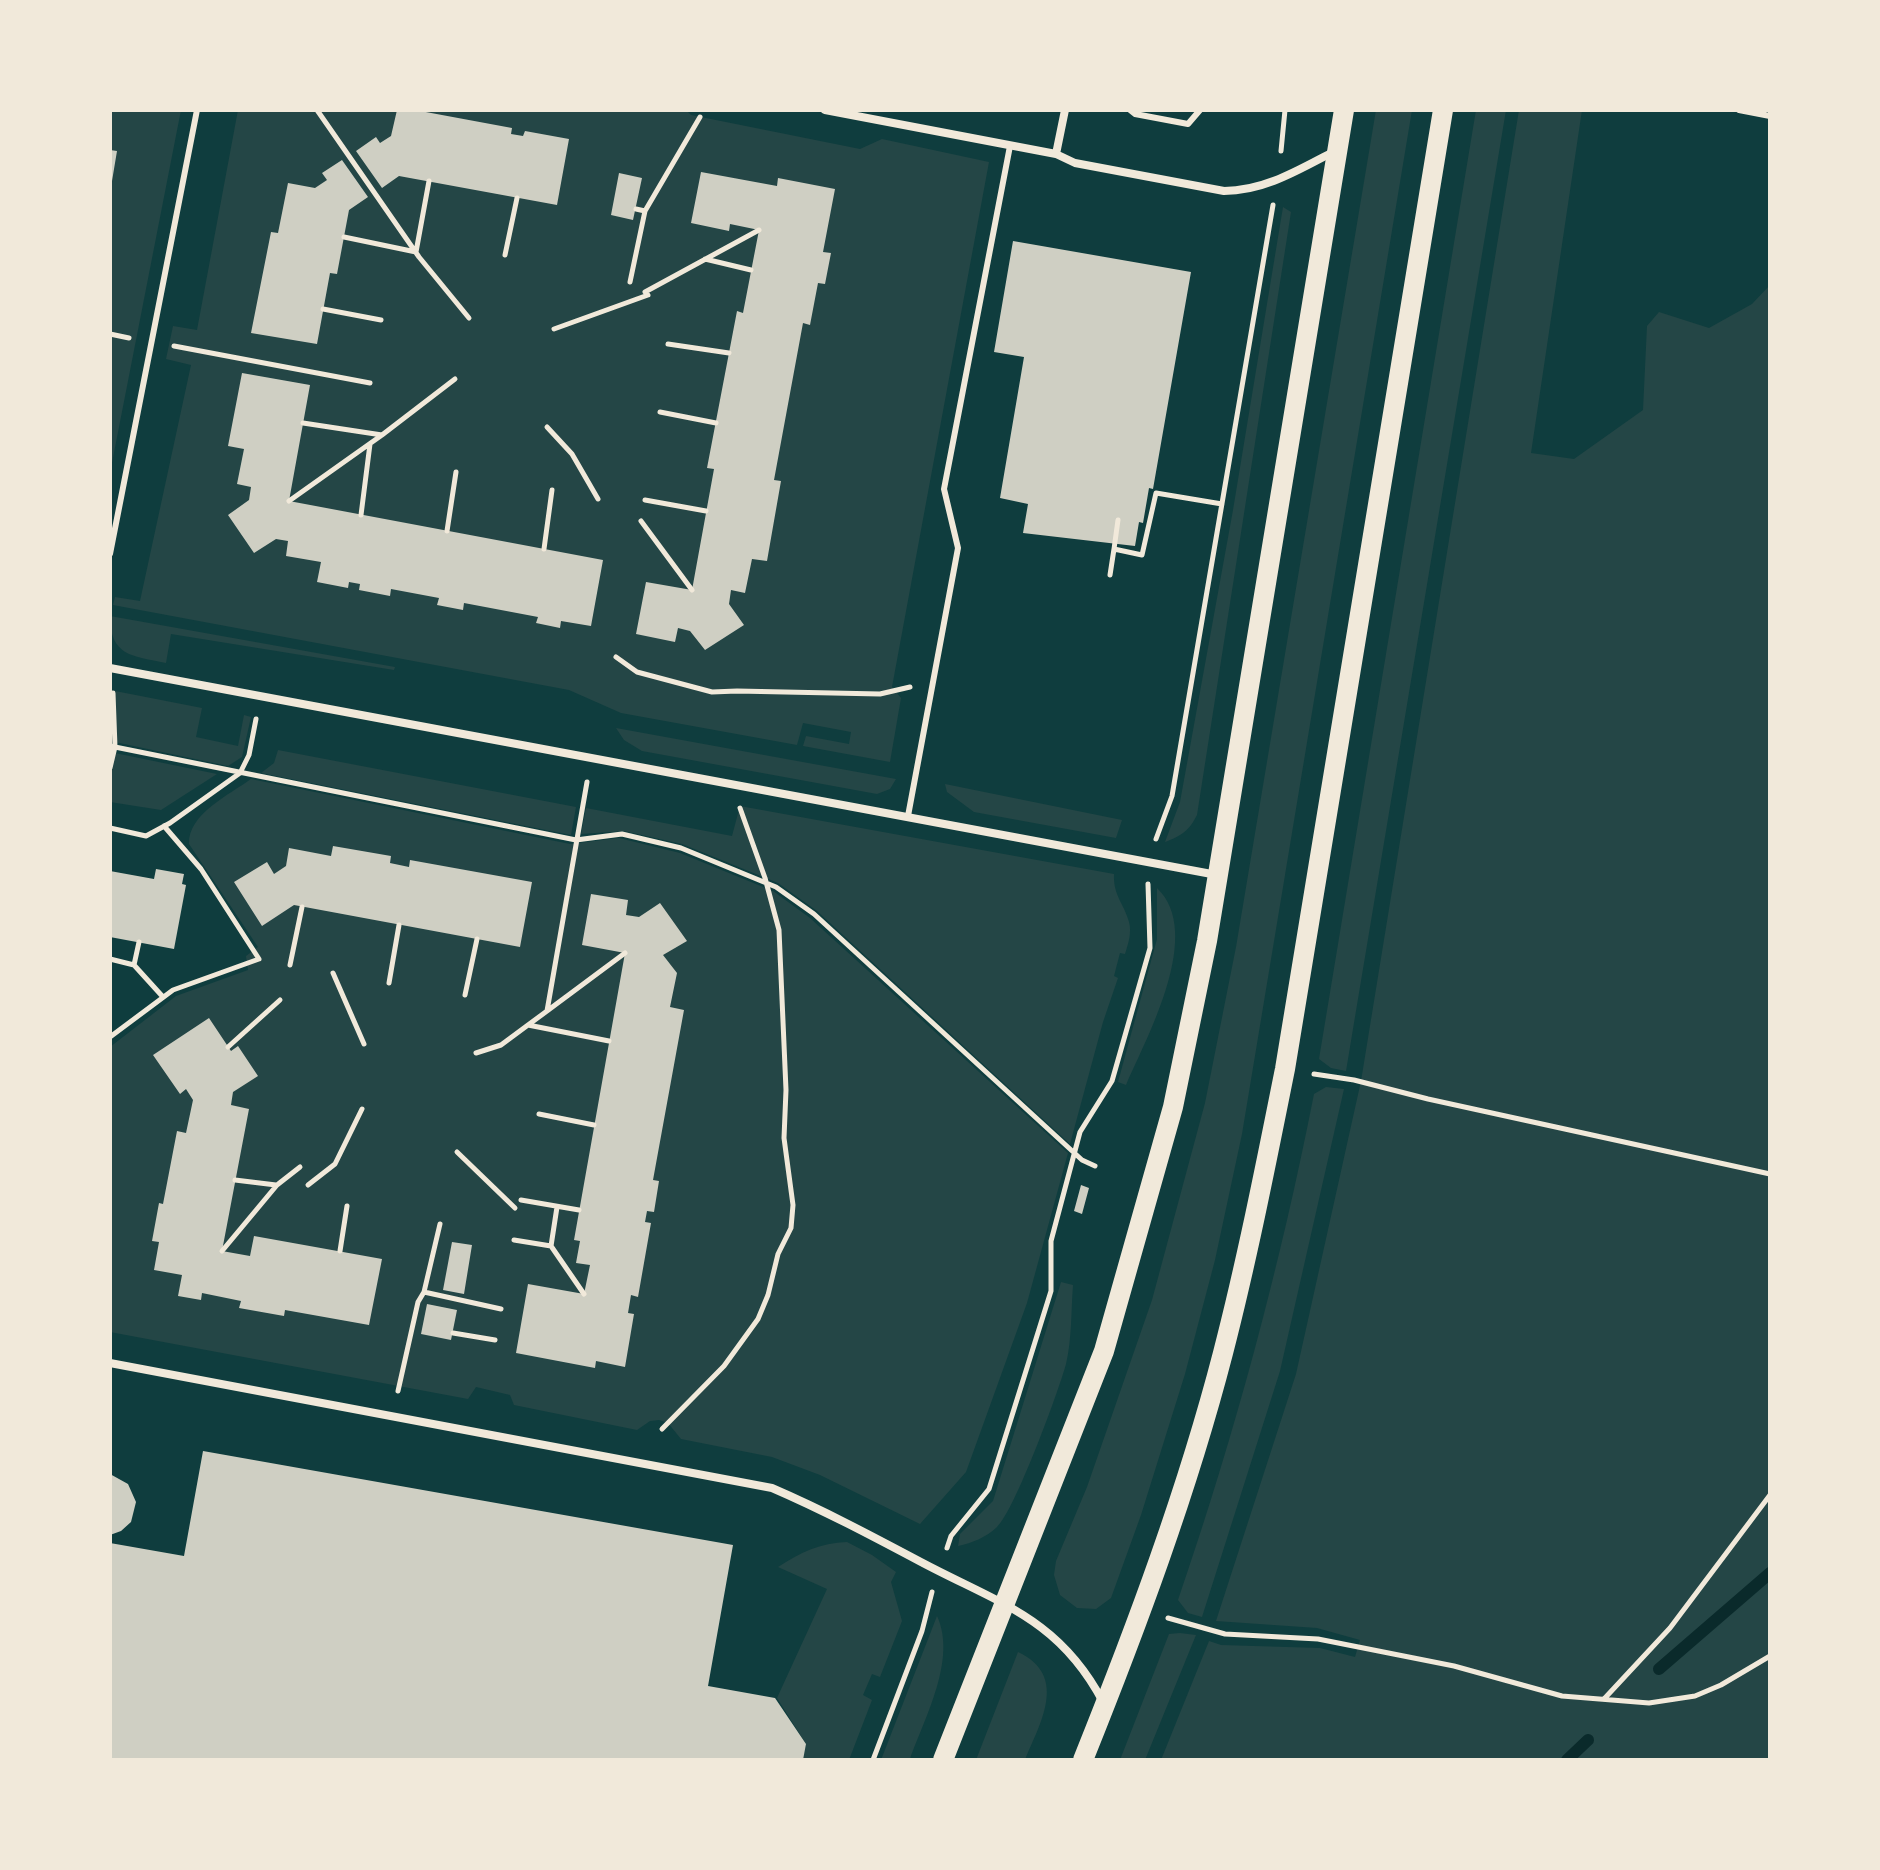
<!DOCTYPE html>
<style>
body{margin:0}
#map{position:relative;width:1880px;height:1870px;overflow:hidden;background:#0f3d3e;font-family:"Asap Condensed",sans-serif}
canvas{display:block}
.frame{position:absolute;inset:0;border:112px solid #f1e9da;pointer-events:none}
</style>
<div id="map">
<canvas width="1880" height="1870"></canvas>
<div class="frame"></div>
</div>
<script>
const c = document.querySelector('canvas').getContext('2d');
c.lineJoin = 'round';
function fill(path, color) { c.fillStyle = color; c.fill(path, 'evenodd'); }
function strokePath(path, color, width, dash) { c.strokeStyle = color; c.lineWidth = width; c.lineCap = dash ? 'butt' : 'round'; c.setLineDash(dash || []); c.stroke(path); }
fill(new Path2D(`
 M110 110H181L110 473Z
 M238 110H686L691 115 860 149 882 139 989 162 892 687 901 698 890 762 803 746 806 736 849 744 851 732 803 723 797 745 621 713 569 690 113 605 115 597 140 601 191 365 166 359 173 326 197 330Z
 M1376 110H1412L1242 1134 1215 1260 1185 1374 1141 1515 1111 1598 1096 1609 1077 1608 1060 1595 1054 1575 1056 1561 1087 1487 1152 1300 1205 1103 1236 947Z
 M1476 110H1506L1346 1071 1331 1068 1319 1059Z
 M1519 110H1582L1531 453 1574 459 1643 410 1647 326 1659 312 1709 328 1752 304 1770 285V1760H1161L1209 1641 1221 1645 1320 1648 1355 1657 1360 1640 1317 1628 1216 1621 1296 1374 1361 1081Z
 M1283 207 1291 212 1197 815C1189 831 1181 836 1165 842L1180 802 1233 510Z
 M110 616 395 667 394 670 171 634 166 663C132 656 110 656 110 616Z
 M110 690 202 708 196 737 238 746 244 715 251 717 242 757 228 766 110 741Z
 M616 728 896 779 890 789 877 794 642 751 624 740Z
 M278 750 576 807 571 835 261 773 274 763Z
 M110 752 217 774 161 810 110 802Z
 M251 779 570 844 619 838 680 853 773 891 810 918 1068 1153 1027 1303 966 1472 920 1524 820 1475 772 1457 681 1439 668 1423 659 1420 650 1421 637 1430 514 1405 510 1395 476 1387 468 1399 110 1332V1047L176 996 248 970 246 956 258 947 189 844C188 814 229 795 251 779Z
 M945 784 1122 820 1116 838 974 812 947 792Z
 M740 806 1114 874C1113 896 1124 903 1129 922 1132 933 1128 944 1125 954L1120 953 1114 976 1118 978 1103 1022 1070 1144 817 911 778 883 682 844 624 831 581 834 586 808 732 836Z
 M1157 888C1204 933 1148 1035 1126 1085L1118 1082 1157 939Z
 M1326 1087 1344 1089 1280 1371 1202 1617 1188 1613 1178 1600C1235 1434 1280 1267 1314 1094Z
 M1061 1282 1073 1285C1071 1311 1072 1339 1066 1364 1058 1393 1015 1510 997 1527 987 1537 972 1543 958 1546L960 1534 993 1501Z
 M847 1542 872 1555 896 1572 891 1582 902 1621 880 1677 872 1674 863 1695 872 1700 849 1760H803L806 1744 777 1698 827 1589 778 1567C801 1552 820 1543 847 1542Z
 M937 1616C957 1659 925 1717 910 1759L881 1760Z
 M1180 1633 1196 1635 1145 1760H1120L1169 1634Z
 M1018 1652C1069 1676 1040 1723 1025 1760H976Z`), '#244646');
strokePath(new Path2D(`
 M1659 1669 1770 1573
 M1567 1760 1588 1740`), '#0a2a2b', 12);
fill(new Path2D(`
 M397 110H415L512 128 511 134 523 136 525 131 569 139 557 205 399 176 382 188 356 151 376 137 380 143 391 136Z
 M110 150 117 151 112 181H110Z
 M342 160 368 197 349 210 337 274 330 273 317 344 251 333 271 232 278 233 288 183 315 188 327 180 322 173Z
 M701 172 777 186 778 178 835 189 823 252 831 253 825 284 818 283 810 325 803 323 774 480 781 481 767 561 752 559 745 593 731 590 729 604 744 625 705 650 690 631 678 628 675 642 636 634 646 582 692 590 714 469 707 468 737 311 743 313 759 230 730 224 729 231 691 223Z
 M619 173 642 178 633 220 611 215Z
 M1013 241 1191 272 1153 489 1149 488 1143 523 1139 522 1135 546 1023 533 1028 504 1000 498 1024 357 994 352Z
 M242 373 310 385 289 501 603 560 591 626 561 621 560 628 536 623 538 617 464 603 463 610 437 605 439 598 391 589 390 596 359 590 360 584 349 582 348 588 317 582 321 562 286 556 288 541 276 539 254 553 228 515 249 500 251 487 237 484 244 449 228 446Z
 M333 846 391 856 390 863 409 867 410 860 532 882 520 947 294 905 262 926 234 882 267 862 274 874 286 866 289 848 331 856Z
 M156 869 184 874 182 884 186 885 174 949 110 937V871L154 879Z
 M591 894 628 900 626 915 639 917 660 903 687 941 663 955 677 973 670 1007 684 1010 653 1180 659 1181 654 1212 647 1211 645 1222 651 1223 638 1297 631 1295 628 1313 634 1314 625 1367 596 1361 595 1368 516 1353 528 1284 584 1294 590 1265 576 1263 580 1241 574 1240 625 953 582 945Z
 M209 1018 231 1051 238 1046 258 1076 233 1092 231 1105 249 1109 222 1251 250 1256 254 1236 382 1259 369 1325 285 1310 284 1316 239 1308 241 1301 202 1293 201 1300 178 1296 182 1275 154 1270 159 1242 152 1241 159 1203 163 1204 177 1131 186 1133 193 1100 186 1089 180 1094 153 1055Z
 M1081 1185 1089 1188 1082 1214 1074 1211Z
 M452 1242 472 1245 464 1294 443 1290Z
 M427 1304 457 1310 451 1340 421 1334Z
 M203 1451 733 1545 708 1686 775 1698 806 1744 803 1760H110V1543L184 1556Z
 M110 1474 128 1484 136 1502 131 1522 121 1531 110 1535Z`), '#cfcfc3');
strokePath(new Path2D(`
 M317 110 419 257 469 318
 M1281 151 1285 110
 M636 209 645 211
 M344 237 416 252 429 181
 M505 255 517 198
 M705 259 751 270
 M630 282 645 211 700 117
 M645 292 759 230
 M323 309 381 320
 M554 329 648 295
 M110 334 129 338
 M668 344 729 353
 M174 346 370 383
 M660 412 716 423
 M547 427 572 454 598 499
 M382 435 455 379
 M645 500 706 511
 M289 501 382 435 303 423
 M361 515 370 444
 M1118 520 1114 549 1142 555 1156 493 1222 504
 M641 521 692 590
 M447 531 456 472
 M544 549 552 490
 M1110 575 1114 549
 M616 657 637 672 712 692 737 691 880 694 910 687
 M110 746 576 840 622 834 681 848 776 887 814 914 1082 1160 1095 1166
 M110 768 115 747 113 693
 M587 782 547 1011 528 1025 609 1041
 M110 828 146 836 170 823 240 773 249 755 256 719
 M1156 839 1172 796 1273 205
 M139 942 134 965 163 997
 M110 959 134 965
 M290 965 302 907
 M333 973 364 1044
 M389 983 399 925
 M465 995 477 939
 M547 1011 625 953
 M110 1037 173 990 259 959 201 869 164 826
 M228 1047 280 1000
 M476 1053 501 1045 528 1025
 M1314 1074 1354 1080 1428 1099 1770 1174
 M539 1114 594 1125
 M457 1152 515 1208
 M235 1180 276 1185
 M308 1185 335 1164 362 1109
 M521 1200 579 1210
 M440 1224 424 1292 501 1309
 M514 1240 551 1246 557 1207
 M551 1246 584 1294
 M222 1251 277 1185 300 1167
 M340 1251 347 1206
 M453 1333 495 1340
 M398 1391 418 1302 424 1292
 M662 1429 724 1366 758 1319 768 1295 778 1254 791 1228 793 1205 784 1138 786 1090 779 930 765 878 740 808
 M947 1548 951 1536 989 1489 1051 1291V1241L1080 1132 1112 1081 1150 948 1148 884
 M1168 1618 1225 1634 1318 1639 1454 1666 1562 1696 1649 1703 1695 1696 1721 1685 1770 1656
 M1604 1699 1670 1628 1770 1495
 M873 1760 922 1631 932 1592`), '#f1e9da', 5);
strokePath(new Path2D(`
 M1130 110 1135 114 1188 124 1200 110
 M1739 110 1770 116
 M110 554 197 110
 M908 816 958 548 944 489 1010 146`), '#f1e9da', 6);
strokePath(new Path2D(`
 M825 110 1056 154 1075 163 1224 191C1265 191 1300 169 1335 151
 M1056 154 1065 110
 M110 668 1217 875
 M110 1363 772 1488C823 1510 872 1536 921 1562 998 1603 1059 1618 1103 1702`), '#f1e9da', 8);
strokePath(new Path2D(`
 M943 1760 1104 1351 1173 1107 1207 941 1344 110
 M1083 1760C1136 1628 1187 1492 1223 1353 1247 1260 1266 1164 1285 1069L1443 110`), '#f1e9da', 20);
</script>
